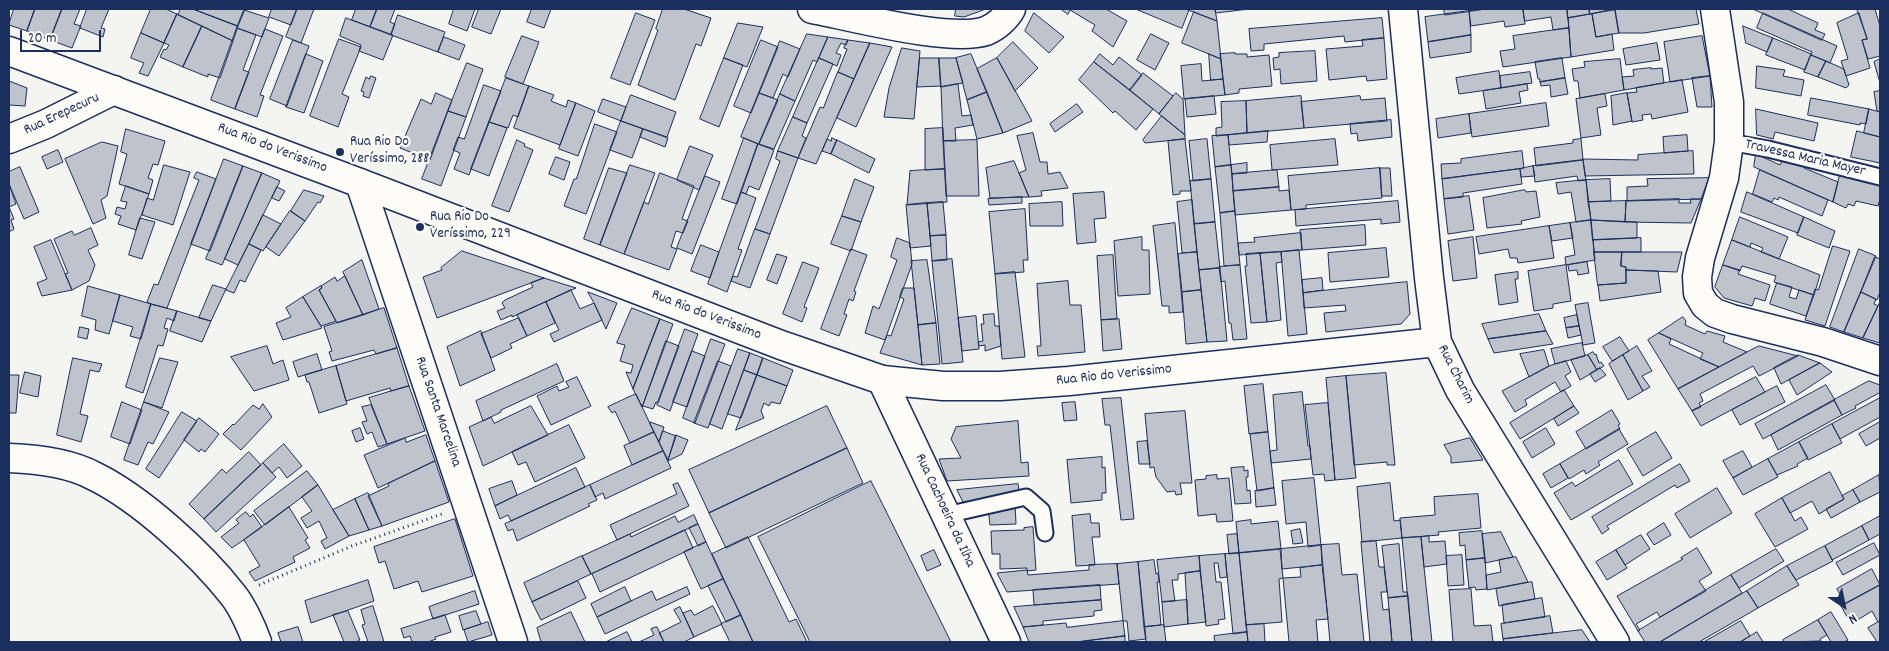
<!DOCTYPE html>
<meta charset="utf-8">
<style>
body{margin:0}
#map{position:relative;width:1889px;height:651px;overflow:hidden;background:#f4f4f1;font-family:Dekko,sans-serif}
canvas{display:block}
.frame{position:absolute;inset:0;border:10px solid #1b2f5e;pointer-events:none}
.north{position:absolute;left:1819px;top:581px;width:50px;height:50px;-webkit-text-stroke:4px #fdfcf7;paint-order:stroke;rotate:146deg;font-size:14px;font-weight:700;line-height:20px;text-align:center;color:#1b2f5e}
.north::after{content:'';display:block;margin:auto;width:18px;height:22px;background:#1b2f5e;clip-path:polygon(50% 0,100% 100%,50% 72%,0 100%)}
.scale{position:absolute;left:20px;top:30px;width:81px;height:22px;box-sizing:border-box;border:2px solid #1b2f5e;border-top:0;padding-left:6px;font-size:15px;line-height:18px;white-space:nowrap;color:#1b2f5e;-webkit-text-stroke:4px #fdfcf7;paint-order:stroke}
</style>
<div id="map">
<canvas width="1889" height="651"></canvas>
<div class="frame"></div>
<div class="north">N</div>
<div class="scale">20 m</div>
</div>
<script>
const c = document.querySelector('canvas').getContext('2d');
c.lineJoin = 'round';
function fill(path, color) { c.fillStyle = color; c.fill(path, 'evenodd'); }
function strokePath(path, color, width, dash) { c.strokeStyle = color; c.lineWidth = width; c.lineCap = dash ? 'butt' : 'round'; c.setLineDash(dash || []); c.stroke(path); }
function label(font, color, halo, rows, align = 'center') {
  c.font = font + ' Dekko,sans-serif'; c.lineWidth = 4.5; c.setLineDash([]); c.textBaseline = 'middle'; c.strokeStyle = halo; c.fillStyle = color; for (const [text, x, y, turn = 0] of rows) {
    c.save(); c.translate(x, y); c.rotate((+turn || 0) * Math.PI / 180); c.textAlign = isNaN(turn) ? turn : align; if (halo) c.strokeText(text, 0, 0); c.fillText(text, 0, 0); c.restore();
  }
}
const building = new Path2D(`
 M14 9H35L27 31 9 25Z
 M35 9H62L50 40 27 31Z
 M62 9H80L74 24 81 26 80 28 72 48 50 40Z
 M87 9H109L101 28 105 29 103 37 80 28Z
 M151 9H166L177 14 164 43 141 33Z
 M181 9H193L238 26 233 41 178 15Z
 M193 9H245L238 26Z
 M272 9H297L291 25 269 17Z
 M297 9H314L301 43 286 37Z
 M356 9H377L370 27 352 20Z
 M377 9H395L390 22 395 24 391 35 370 27Z
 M454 9H475L467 31 449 24Z
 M479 9H501L491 34 472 27Z
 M532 9H551L544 28 527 22Z
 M663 9H684L711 18 701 46 696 44 675 100 638 85 658 30 656 29Z
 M956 9H986L964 17 955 16Z
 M1061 9H1106L1127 21 1113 47 1092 31 1095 25 1070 10 1068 14Z
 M1136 9H1186L1189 10 1182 28Z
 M1189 9H1215L1217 21 1188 10Z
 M1215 9H1249L1216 13Z
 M1444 9H1486L1445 15Z
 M1486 9H1523L1525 24 1505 27 1504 21 1471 26 1469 11Z
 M1523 9H1567L1569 28 1553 30 1551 17 1525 21Z
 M1567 9H1589L1590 14 1568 18Z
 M1589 9H1619L1590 14Z
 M1615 9H1696L1699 24 1644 33H1619Z
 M1615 9 1619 33 1596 37 1592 14Z
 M1753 9H1788L1818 23 1815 30 1825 34 1822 40Z
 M1857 9H1875L1880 26V56L1868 59 1862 40 1867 39Z
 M244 10 269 18 262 37 237 28Z
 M1469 11 1471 35 1428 42 1425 17Z
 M1194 12 1217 21 1221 59 1182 43Z
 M636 13 655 20 630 85 611 78Z
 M1034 13 1064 37 1049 53 1025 31Z
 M1763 13 1837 46 1830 63 1811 55 1812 52 1757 28Z
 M1859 13 1867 39 1862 40 1870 68 1846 76 1841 61 1848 59 1837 23Z
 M177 14 202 26 183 67 160 57 164 49 166 50 169 45 164 43Z
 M1592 14 1596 37 1612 34 1614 50 1571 57 1568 18Z
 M398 15 445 32 438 52 391 35Z
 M346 18 393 35 383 60 359 51 361 45 340 36Z
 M1382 18 1384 38 1345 42 1344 36 1264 44V50L1251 51 1249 29Z
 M738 23 763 27 747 67 724 58Z
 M202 26 233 41 220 78 208 74V77L183 67Z
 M1743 26 1773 38 1767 52 1746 43Z
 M237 28 256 35 243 70 249 72 235 109 211 100Z
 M1569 28 1571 57 1503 67 1500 51 1515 49 1513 36Z
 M265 29 283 36 260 95 264 96 257 117 235 109Z
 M141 33 164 43 148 76 139 73 144 63 131 58Z
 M807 34 828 37 817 62 813 60 795 101 780 94Z
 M1151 34 1169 43 1155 70 1137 60Z
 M1471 35V52L1430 58 1428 42Z
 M522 36 539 42 523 84 505 77Z
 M1702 36 1710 76 1670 82 1664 42Z
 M444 37 465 45 459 60 438 52Z
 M828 37 848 40 846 45 841 43 836 53 841 55 837 66 819 58Z
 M1384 38 1387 79 1367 81 1366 76 1329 80 1326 49 1363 46 1362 40Z
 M1773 38 1811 54 1805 70 1766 55Z
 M339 39 361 47 342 94 349 97 338 127 310 116Z
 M293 40 309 46 287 106 270 99Z
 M761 40 778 47 751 113 734 106Z
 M848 40 870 43 854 79 838 72 847 49 844 48Z
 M780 41 800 49 788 77 783 74 773 98 759 93Z
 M1013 42 1038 68 1015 91 997 58Z
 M870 43 892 47 856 127 837 118Z
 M1657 43 1660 60 1626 65 1623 49Z
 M902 48 920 51 914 119 884 117 889 88Z
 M1315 51 1317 81 1281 84 1280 69 1274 70 1273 58 1279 57V53Z
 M1235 53V54H1247V57L1269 55 1272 86 1239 89V93L1225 95 1220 54Z
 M306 54 323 61 304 113 286 107Z
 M971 54 987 92 967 100 956 58Z
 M1100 54 1113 65 1119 57 1142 75 1130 90 1094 62Z
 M1209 54 1221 59 1223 79 1211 80Z
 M1811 55 1826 61 1818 77 1804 72Z
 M724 58 743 65 719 127 700 119Z
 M819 58 833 64 807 123 793 117Z
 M920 58H939L941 86 917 87Z
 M939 58H956L963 83 941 87Z
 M997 58 1032 121 1003 133 977 69Z
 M1562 58 1565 78 1540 82V79H1538L1535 62Z
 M1620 59 1624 90 1580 98 1578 81H1574L1572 69 1585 67 1584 62Z
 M1880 59V83L1874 62Z
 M1826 61 1844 69 1849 85 1846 88 1818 77Z
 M1094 62 1153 109 1136 130 1115 111 1113 113 1079 80Z
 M467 63 483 69 466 117 448 111Z
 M1201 64 1202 81 1223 79 1225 95 1184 99 1181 66Z
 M1757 66 1785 70 1783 76 1804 80 1801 96 1756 88Z
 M1651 68V69L1662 68 1664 83 1624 90 1622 77 1634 76 1633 70Z
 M1499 71 1501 88 1459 94 1456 78Z
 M838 72 854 79 816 164 798 158 820 107 823 108Z
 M1530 72 1532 83 1501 88 1500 76Z
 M1143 73 1173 96 1159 114 1130 90Z
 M371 76 376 78 369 98 363 96 364 92 361 91 366 77 369 79Z
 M1710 76 1712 107H1697L1692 78Z
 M506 78 529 86 518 117 513 115 508 128 489 122Z
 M1565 78 1568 94 1551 97 1550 85 1541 86 1540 82Z
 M1682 80 1688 112 1652 119 1651 114 1642 115 1643 120 1632 122 1627 93 1637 92 1636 88Z
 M9 81 27 88 25 106 9 105Z
 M958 84 962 116 971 115 973 125 955 128 956 141H943L941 87Z
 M1527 84 1528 90 1519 92 1521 103 1486 109 1483 91Z
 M484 85 501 91 469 175 454 169 460 153 453 150 458 137 464 139Z
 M529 86 554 95 551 101 566 107 568 100 576 103 560 145 514 128Z
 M1880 91V112L1877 111 1874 92Z
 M987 92 1003 133 977 139 967 100Z
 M436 93 452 100 430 160 400 148 421 99 431 104Z
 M759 93 778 100 759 144 741 137Z
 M1176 93 1183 99 1185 135 1159 114Z
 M1627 93 1632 121 1613 125 1611 96Z
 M780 94 795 101 774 149 759 144Z
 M1605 94 1607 106 1597 108 1601 135 1581 138 1576 99Z
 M631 95 676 112 667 137 621 121Z
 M1214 96 1216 114 1187 117 1185 99Z
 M1301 96 1304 128 1247 133 1246 101Z
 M1360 96 1361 100 1385 98 1387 121 1304 128 1301 102Z
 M1811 98 1869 109 1866 124 1860 123V125L1808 115Z
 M603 99 626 107 621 121 598 112Z
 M1246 101 1247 133 1216 136V128L1222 127 1221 102Z
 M576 103 595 111 578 156 559 149Z
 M1546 103 1549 126 1472 137 1469 114Z
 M1077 104 1083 112 1055 132 1050 124Z
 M1756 109 1818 123 1814 141 1775 132 1773 139 1757 135Z
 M1869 109 1880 112V137L1864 133Z
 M448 111 466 117 441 186 422 179Z
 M1469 114 1471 133 1438 138 1436 119Z
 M1162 116 1185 135V139L1145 143 1143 140Z
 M793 117 807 123 802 136 806 138 798 158 778 151Z
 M1391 120 1392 137 1358 141 1357 133 1351 134 1350 124Z
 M621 121 643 129 632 158 610 150Z
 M489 122 507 128 489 176 471 169Z
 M595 124 617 132 586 214 564 206 574 179H576Z
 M943 128 945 169 925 170V129Z
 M126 129 165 141 158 165 153 164 148 178 153 180 149 194 119 184 127 154 121 152Z
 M643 129 668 138 665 147 640 137Z
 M1268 131 1267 142 1229 145 1228 135Z
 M1857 131 1880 137V163L1851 157Z
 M1033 133 1040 162H1047L1048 174 1060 172 1068 188 1041 191 1042 196 1029 197 1019 173 1026 170 1017 136Z
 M1228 135 1231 165 1215 167 1212 136Z
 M1687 135 1688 151 1664 153 1663 137Z
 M744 138 758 144 737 204 722 199Z
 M832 138 837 140 831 154 822 151 827 139 831 141Z
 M1185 139 1191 191H1180V194L1173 195 1168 141Z
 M1207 139 1211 179 1193 181 1189 141Z
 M1335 139 1338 165 1272 170 1270 145Z
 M1581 139 1583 160 1536 166 1534 148 1573 143V140Z
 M517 140 525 144 524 146 533 150 509 212 492 206Z
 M837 140 875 159 869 173 831 154Z
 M977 140 979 196H946L943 141Z
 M102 142 118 146 107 196 101 200 106 218 93 224 65 159Z
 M758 144 774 150 759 190 749 186 746 194 741 192Z
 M690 146 713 155 699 190 677 180Z
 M58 150 63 162 47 169 42 157Z
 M778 151 798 158 770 234 755 229 780 161 776 159Z
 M1522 151 1524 168 1442 179 1441 164 1461 163V159Z
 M1693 151 1694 174 1585 176 1583 159 1638 160V155Z
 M1756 154 1780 165 1785 155 1806 161 1804 168 1838 182 1833 202 1754 167Z
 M556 157 570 162 564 180 549 174Z
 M224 159 243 166 210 251 191 244Z
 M1583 160 1586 180 1578 181 1577 176 1535 182 1533 166Z
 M1014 161 1029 197 990 198 986 168Z
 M1247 163V173L1232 174 1231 165Z
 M164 165 190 172 173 225 142 215 147 198 153 200Z
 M630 165 655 173 624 254 600 245Z
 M1231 165 1235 211 1220 213 1215 167Z
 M243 166 262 173 222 265 206 259Z
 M1533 166 1535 176 1521 177 1520 169Z
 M20 167 39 212 24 219 9 184V172Z
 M609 168 627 173 600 245 584 239Z
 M1380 168 1382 198 1306 205V209L1291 210 1288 176Z
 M1380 168H1390L1392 196H1382Z
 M945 169 947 202 907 205 910 171Z
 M1520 169 1522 184 1463 193V197L1444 199 1442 179Z
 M1277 170 1279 187 1233 191 1232 174Z
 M1760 170 1828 200 1822 216 1779 197 1778 200 1774 198 1772 202 1753 194Z
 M1841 171 1880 181V199L1878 206 1856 201 1854 206 1848 204 1846 208 1833 202Z
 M197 172 216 179 167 308 151 304 147 302 154 284 158 285 199 180 194 178Z
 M262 173 280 181 238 265 225 259Z
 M660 173 694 186 682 219 688 221 683 233 676 231 671 247 677 249 669 270 624 254 644 202 648 204Z
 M705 176 720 182 692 254 677 248Z
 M1709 178 1701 199 1627 201V187L1648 186 1647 179Z
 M855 179 874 187 861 222 842 216Z
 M1211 179 1215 222 1194 224 1190 181Z
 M1610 179 1611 201 1588 202 1586 180Z
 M1586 180 1591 220 1576 222 1571 192 1558 194 1556 183Z
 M9 184 16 204 9 207 14 219 11 220 14 229 9 232Z
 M126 186 149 194 136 230 118 224 121 216 115 214 117 207 125 209 127 202 121 201Z
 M277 187 285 191 279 201 272 198Z
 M1279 187V191L1289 190 1291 210 1235 215 1233 191Z
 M304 190 324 196 320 203 318 202 305 221 291 211Z
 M1525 190 1526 192 1536 191 1540 217 1521 221 1522 224 1487 228 1483 198Z
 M741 192 756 198 738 249 742 250 727 292 708 284Z
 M1104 192 1106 218 1094 219 1096 242 1077 244 1073 194Z
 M1747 192 1804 217 1798 233 1741 212Z
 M1469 196 1474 230 1448 234 1444 199Z
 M1022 197V203L989 205 988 199Z
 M1679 199V203H1691L1690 199H1701L1691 223 1625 222 1626 201Z
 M1192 200 1197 252 1182 253 1177 202Z
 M1398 201 1400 222 1381 224V219L1296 226 1295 210Z
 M1626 201 1625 222 1591 220 1588 202Z
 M943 202 946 235 930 236 927 203Z
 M1062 202 1063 226H1030L1029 204Z
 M927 203 931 246 910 248 906 205Z
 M1025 209 1028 260H1023L1024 272 995 274 989 212Z
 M290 211 305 221 279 256 266 247Z
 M1235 211 1240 265 1224 266 1220 213Z
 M263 215 281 224 263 251 249 244Z
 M842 216 861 222 851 251 831 244Z
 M1740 217 1788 237 1779 259 1761 252 1763 248 1751 243 1750 247 1732 240Z
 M1804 217 1835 231 1829 248 1797 235Z
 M140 218 155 222 142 259 129 255Z
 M1591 220 1637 222V238L1593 240Z
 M1591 220 1595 260 1566 265 1565 257 1575 255 1570 223Z
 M1215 222 1220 268 1199 270 1194 224Z
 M1175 223 1183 312 1169 313V306H1162L1153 226Z
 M1570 223 1573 238 1552 241 1549 226Z
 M1365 225 1366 245 1302 250 1300 230Z
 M1549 226 1554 258 1518 263 1517 258H1510L1508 249 1479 254 1476 237Z
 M91 228 98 245 88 250 95 265 89 281 72 290 65 274 68 273 54 239 72 231 74 235Z
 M755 229 770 234 750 288 731 281 733 276 737 277Z
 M1301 233 1302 250 1239 255 1238 243 1255 242 1254 238Z
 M946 235 947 260 932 261 930 236Z
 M1142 237V250H1149L1150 294 1118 296 1114 241Z
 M1473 237 1477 278 1453 281 1448 241Z
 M897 238 910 243 912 264 885 340 865 333 873 306 879 309 897 260 891 257Z
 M1641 238V252H1594L1593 240Z
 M51 240 72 290 42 296 37 283 47 279 34 247Z
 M1732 240 1820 275 1814 295 1774 282 1776 276 1742 266 1740 271 1723 265Z
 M249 244 261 250 245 282 240 280 234 293 226 290Z
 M701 245 719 252 710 278 691 271Z
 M1833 246 1850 251 1825 326 1805 320 1815 289 1818 290Z
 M1386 248 1389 277 1330 282 1328 253Z
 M851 249 867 255 854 291 856 292 853 301 849 299 844 314 847 315 839 336 821 329Z
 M1859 249 1876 256 1844 332 1830 327Z
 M1299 250 1307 334 1288 336 1281 252Z
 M462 251 544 278 437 318 423 277 442 270 441 268Z
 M1197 252 1201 290 1182 292 1178 254Z
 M1281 252 1282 262 1276 263 1281 320 1267 322 1260 253Z
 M1594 252H1622L1621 266 1626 267V283L1598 285Z
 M1622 252H1682L1677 272 1626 270V267L1621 266Z
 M1260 253 1267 322 1251 323 1245 266H1247L1246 254Z
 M777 254 787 257 777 284 767 280Z
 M1113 255 1117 319 1101 320 1097 256Z
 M1875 257 1880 259V292L1877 300 1861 292Z
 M952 259 963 362 942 364 932 261Z
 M362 260 379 309 363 315 343 272Z
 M927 260 936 323 918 325 911 261Z
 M803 262 819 268 804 307 807 308 802 322 783 314Z
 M1587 262 1589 273 1578 275 1577 270 1569 271 1568 265Z
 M1240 265 1247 339 1233 340 1231 323H1229L1225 281 1221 282 1219 267Z
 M1566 265 1571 301 1553 304V308L1534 311 1528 271Z
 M1723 265 1740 270 1738 274 1770 285 1765 301 1755 298 1752 306 1724 298 1715 287Z
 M1220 268 1227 341 1207 342 1199 270Z
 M1626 270 1658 271 1661 292 1600 301 1598 285 1626 283Z
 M1015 272 1025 357 1002 359 995 274Z
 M1518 272V279H1515L1518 302 1499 305 1495 275Z
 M345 276 363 315 337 323 319 290 322 288 321 286 335 277 337 281Z
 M544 278 576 288 512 317V315L501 320 497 311 505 308 502 303 505 300 533 287 531 283Z
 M1322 278 1323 290 1303 293 1302 280Z
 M1068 281 1070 305H1081L1085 352 1038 356 1037 346H1041L1037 284Z
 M1407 282 1410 314 1401 324 1326 332 1324 313 1346 311 1345 305 1304 308 1303 293Z
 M1777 283 1792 287 1789 297 1796 299 1799 290 1814 295 1806 316 1770 304Z
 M213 285 226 289 211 321 199 318Z
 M88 286 120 295 109 334 95 330 96 320 82 316Z
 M321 286 322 288 319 290 336 321 321 326 303 297Z
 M903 288H914L922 365 880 353 887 335 891 336 904 299 900 297Z
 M571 290 580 309 594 303 602 320 554 342 550 334 559 330 546 302Z
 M1201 290 1207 342 1186 344 1182 292Z
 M588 292 617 303 606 329 594 303Z
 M1861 292 1876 299 1874 304 1878 306 1863 338 1844 332Z
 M120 295 151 304 141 339 130 336 133 327 113 321Z
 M303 297 322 328 283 340 276 323 291 317 286 308Z
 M546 302 555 323 527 336 517 315Z
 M1880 302V343L1863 338Z
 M1588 303 1595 343 1583 345 1575 305Z
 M151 304 177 311 174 321 167 318 164 328 168 329 163 346 158 345 143 393 126 387Z
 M384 308 397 348 376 354 374 350 332 361 329 352 332 351 324 327Z
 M632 308 660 319 633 389 626 372 631 373 633 365 620 361 625 345 617 343Z
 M177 311 211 321 202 342 170 331Z
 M994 314 995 326H999L1001 346 985 351V345L979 346 978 342 983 341 981 324H984L983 315Z
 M1539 314 1546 331 1488 339 1482 324Z
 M1577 315 1579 326 1566 328 1564 318Z
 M976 316 979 349 962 351 958 318Z
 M1683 317 1686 321 1685 325 1705 334 1707 331 1725 336 1723 342 1747 352 1719 367 1700 359 1703 353 1659 333Z
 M519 318 527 336 510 344 512 348 491 358 481 334Z
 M660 319 673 324 642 407 633 389Z
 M1119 319 1122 349 1103 351 1101 320Z
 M936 323 940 364 922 365 918 325Z
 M1579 326 1581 335 1568 338 1566 328Z
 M80 327 89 329 87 339 78 337Z
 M685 329 698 334 670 411 657 405Z
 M481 331 495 370 460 386 447 347Z
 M1546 331 1553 344 1494 353 1488 339Z
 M1659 333 1671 339 1669 344 1719 367 1678 389 1648 340Z
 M1620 337 1629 351 1612 361 1603 347Z
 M711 339 725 344 695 423 683 418Z
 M666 341 679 346 658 403 656 402 653 409 643 406Z
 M1582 343 1585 356 1555 364 1551 349Z
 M267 346 273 364 283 360 289 380 254 391 231 357Z
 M1637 346 1652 371 1642 376 1650 387 1643 391 1623 355Z
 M1759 346 1798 356 1759 376 1753 366 1700 394 1703 401 1699 403 1701 407 1692 411 1678 389Z
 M397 348 409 386 391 391 390 388 346 401 336 366Z
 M738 349 750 353 722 429 710 424Z
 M1544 350 1549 366 1529 377 1520 354Z
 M692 351 705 356 687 407 673 402Z
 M1593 352 1595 355 1596 354 1599 363 1601 362 1604 366 1597 370 1588 355Z
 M750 353 763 358 757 375 744 370Z
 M317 354 322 370 298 377 293 362Z
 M1588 355 1597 370 1580 380 1571 360Z
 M1623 355 1643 391 1628 400 1609 364Z
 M1798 355 1820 363 1781 384 1774 368Z
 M73 358 102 364 99 372 90 370 80 414 88 416 81 442 57 435Z
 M160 358 178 362 162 408 144 402Z
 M763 358 793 370 787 386 757 375Z
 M718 361 731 366 708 428 694 423Z
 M1566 361 1571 372 1565 376 1571 386 1561 392 1555 382 1525 400 1527 405 1515 412 1502 391 1549 366Z
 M1820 363 1832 372 1797 395 1789 380Z
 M557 364 564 381 501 410V412L483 421 476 401Z
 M336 366 347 404 319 413 309 382H307L305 375Z
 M1600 368 1606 375 1595 382 1590 374Z
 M744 370 757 375 741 418 728 414Z
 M25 372 41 376 38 397 20 393Z
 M1386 373 1395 465H1387V462L1354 465 1346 376Z
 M9 375H19L16 413H9Z
 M757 375 787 386 780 404 771 402 769 406 764 403 761 411 764 418 736 430Z
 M1346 376 1356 478 1335 480 1326 378Z
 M577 377 591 406 551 425 537 396 557 386 559 391 569 387 566 382Z
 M1756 377 1765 392 1701 426 1692 411Z
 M1869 381 1880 385V395L1879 393 1855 406 1856 408 1842 415 1834 400Z
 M1263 384 1268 432 1249 434 1244 386Z
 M1826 385 1835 400 1763 439 1755 424Z
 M409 386 425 431 387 444 369 398Z
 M1777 386 1785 402 1740 425 1732 410Z
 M1564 390 1574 406 1520 439 1510 423Z
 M1302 392 1308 446H1310L1311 459 1271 463 1270 451 1277 450 1273 395Z
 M636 394 654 432 630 443 615 411 612 413 608 407Z
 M1121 398 1134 519 1121 520 1110 425H1105L1102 399Z
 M1880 398V417L1840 439 1832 424Z
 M1834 400 1842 415 1778 450 1771 435Z
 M122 402 142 410 130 444 111 437Z
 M144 402 169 412 153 444 148 442 138 465 124 460Z
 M1075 402 1077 420 1064 421 1062 403Z
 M1328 403 1335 480 1325 481 1324 474 1313 475 1305 405Z
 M263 404 272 417 241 450 223 434 233 424 234 425 253 405 259 409Z
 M371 405 387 444 378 447 372 432 367 434 362 422 367 421 362 407Z
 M531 406 548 435 483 466 469 427 491 417 494 423Z
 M827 406 847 448 709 513 689 470Z
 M1574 406 1579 413 1558 426 1554 419Z
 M1612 410 1620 424 1618 425 1620 429 1586 449 1576 432Z
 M1185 411 1192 483H1180L1182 494 1176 495 1175 491 1167 492 1156 477 1154 467 1150 468 1145 414Z
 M182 412 197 421 159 478 146 469Z
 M199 418 219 434 205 452 201 449 199 452 184 440Z
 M1018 421 1021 463 1028 462 1029 476 947 481 939 459 961 458 951 439 956 427Z
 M650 422 664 427 659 442 650 424Z
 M1880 422V438L1866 446 1859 434Z
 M1832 424 1842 443 1808 460 1799 442Z
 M569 425 585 458 535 482 526 462 518 465 512 452Z
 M360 428 364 439 356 442 352 431Z
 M1546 428 1555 444 1532 458 1523 442Z
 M1619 429 1628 444 1598 462 1600 465 1586 474 1584 470 1569 479 1560 464Z
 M663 431 676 436 668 460 659 442Z
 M654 432 663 451 632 465 624 446Z
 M1268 432 1274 488 1257 491 1250 434Z
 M1656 432 1672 458 1643 476 1627 449Z
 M426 435 435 461 378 488 364 455 405 438 406 442Z
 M676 435 688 440 682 454 668 461Z
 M1470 438 1483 460 1451 463V457L1444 445Z
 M1147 441 1150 464H1139L1137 442Z
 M1799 442 1808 458 1797 464 1798 466 1777 475 1768 459Z
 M284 444 302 466 287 478 279 467 272 473 263 463Z
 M847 448 863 483 726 548 709 513Z
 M663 451 671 468 605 499 603 493 595 497 590 485Z
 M1743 451 1752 467 1733 478 1723 461Z
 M249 452 261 465 204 519 189 504 222 469 226 473Z
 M1102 457V468L1105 467 1106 493H1102V500L1071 503 1067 460Z
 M1768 459 1778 477 1743 495 1733 478Z
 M1619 460 1633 484 1571 520 1554 493 1572 482 1575 486Z
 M435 461 449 502 382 526 368 496 389 486 388 484Z
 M263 463 276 477 216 532 204 519Z
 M1560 464 1568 478 1551 488 1543 474Z
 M1680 464 1690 481 1677 488 1675 485 1607 526 1609 529 1602 534 1592 517Z
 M1244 467V471L1248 470V477H1246L1247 491 1250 490 1251 503 1235 504 1231 468Z
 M576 468 585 487 511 521 508 515 500 519 495 506Z
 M307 471 318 485 265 525 254 511Z
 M1830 472 1844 499 1819 514 1812 501 1790 513 1782 498Z
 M1217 475V479L1229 478 1233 521 1217 522 1216 514 1198 516 1195 480 1206 479V476Z
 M1879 475 1880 492 1860 502 1853 490Z
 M1314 478 1321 545 1308 547 1306 522 1286 524 1282 481Z
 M512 481 517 495 495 506 489 489Z
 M871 481 951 642H810L758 537Z
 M678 483 689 506 617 540 610 525 677 494 673 485Z
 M1390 483 1394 521 1400 520 1402 538 1362 542 1357 487Z
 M1018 484 1021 504H1015L1016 524 990 525 987 498 963 502 957 490Z
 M318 485 349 536 325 549 321 541 327 538 319 521 307 528 301 518 312 511 302 497Z
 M590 485 597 500 588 504 590 506 517 541 513 529 508 531 505 524Z
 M1274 488 1276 505 1256 507 1255 491Z
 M1717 488 1732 513 1690 538 1675 514Z
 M1853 490 1860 502 1831 518 1826 509 1844 499 1842 496Z
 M368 493 382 526 369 530 355 499Z
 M1478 494 1481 528 1438 532 1439 535 1402 538 1400 518 1435 515 1434 497Z
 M1782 498 1795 521 1801 517 1808 529 1775 547 1755 514Z
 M355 499 369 530 349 536 333 510Z
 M289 507 308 538 305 540 310 548 293 557 295 562 255 581 249 572 260 566 244 540Z
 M246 512 250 517 253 514 262 527 232 548 221 537 239 523 236 520Z
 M1090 514 1091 523H1099L1100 537H1092L1095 565 1076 566 1072 516Z
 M694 515 698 524 591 574 582 556 630 534 631 537 675 516 678 522Z
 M1880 516V534L1869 540 1862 526Z
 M455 519 473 576 422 592 418 581 394 589 385 561 379 563 374 547Z
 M1251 520V524L1278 521 1281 549 1239 553 1236 522Z
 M1664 523 1671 535 1654 545 1647 534Z
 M698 524 706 542 698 546 689 528Z
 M1862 526 1869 540 1832 560 1825 546Z
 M1033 527 1036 570 1027 571V568L1000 569V554H992L991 531 1024 530V528Z
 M1300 529 1303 543 1293 544 1291 531Z
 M685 530 693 548 600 592 592 574Z
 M1482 531 1485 558 1466 560 1465 545 1460 546 1459 533Z
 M1501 532 1513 557 1485 563 1482 534Z
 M1237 534 1239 553 1229 554 1227 535Z
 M1641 535 1650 549 1625 565 1616 550Z
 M1429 536V542L1445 541 1447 564 1424 567 1421 537Z
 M748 537 789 622 796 619 807 642H753L712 554Z
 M1421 537 1424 567 1432 642H1412L1402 538Z
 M1376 541 1379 567H1384L1387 592H1381L1383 610 1389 609 1392 642H1370L1361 542Z
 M706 542 723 579 701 589 684 552Z
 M1874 543 1880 555 1843 575 1836 563Z
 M1339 544 1342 575 1357 574 1364 642H1330L1321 545Z
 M1399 544 1403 592H1407L1408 596 1388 598 1382 546Z
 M1321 545 1322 565 1282 569 1281 549Z
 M1825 546 1833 561 1796 580 1787 566Z
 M1697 548 1712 573 1699 581 1706 591 1660 617 1657 612 1636 624 1640 630 1638 631 1617 596 1683 559 1681 558Z
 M1280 549 1283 578 1279 579 1282 622 1246 625 1239 553Z
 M1776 549 1784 561 1739 588 1731 575Z
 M934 550 941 565 927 571 921 556Z
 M1616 550 1627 568 1607 580 1596 562Z
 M1239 553 1247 632 1233 634 1225 554Z
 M1225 554 1227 577 1220 578 1218 563H1214L1216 582H1221L1225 619 1218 620 1219 624 1206 626 1199 556Z
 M1462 555 1464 585 1448 586 1446 556Z
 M582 556 591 574 532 602 524 583Z
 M1199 556 1200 571 1178 574V580H1172L1175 601 1162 602 1157 560Z
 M1516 557 1528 582 1487 590 1486 575 1501 572 1499 560Z
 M1485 558 1487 589 1476 590 1475 587 1469 588 1466 560Z
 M1154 560 1156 574 1158 573 1159 582H1157L1161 625 1144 627 1138 562Z
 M1138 562 1146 639 1129 641 1127 621H1123L1117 564Z
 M1117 564 1119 584 1007 592 997 573 1027 570 1028 575 1089 570V565Z
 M1322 565 1328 619 1316 620 1318 642H1289L1283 578 1301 577 1300 568Z
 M1787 566 1799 585 1758 608 1747 591Z
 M1872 569 1880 585 1845 604 1837 589Z
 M1200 571 1206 622 1188 624 1185 573Z
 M1731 575 1742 593 1660 642H1645L1638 631Z
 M723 579 741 615 726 622 708 586Z
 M368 580 374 601 311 623 305 601Z
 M578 581 586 598 541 620 532 602Z
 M1532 582 1535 599 1499 606 1496 589Z
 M1100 585 1101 600 1034 605 1033 590Z
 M1880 585V621L1878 622 1872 611 1851 624 1841 606Z
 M625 587 631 601 597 617 591 604Z
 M687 587 690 594 605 634 597 617 652 591 656 600Z
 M1471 589 1474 626 1491 625 1493 642H1453L1449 590Z
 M475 591 479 604 433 619 429 607Z
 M1747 591 1758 608 1699 642H1660Z
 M1408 596 1412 642H1392L1388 598Z
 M1542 598 1545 617 1504 623 1502 605Z
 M1101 600 1102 610 1094 611V616L1043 621V625L1023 627 1014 607Z
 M1187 600 1188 624 1164 627 1162 602Z
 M373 606 384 642H368L362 625 365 624 361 610Z
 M713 606 722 624 694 637 683 613 691 610 694 615Z
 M680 607 694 637 684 642H664L659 633 681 622 674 610Z
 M348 611 360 640H358L359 642H344L333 615Z
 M476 611 481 624 463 630 459 616Z
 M571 612 585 642H541L537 628Z
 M1831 612 1848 640 1844 642H1831L1818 620Z
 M445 615 451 632 435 637 436 639 428 642H412L410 636 404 638 401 629Z
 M741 615 753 642H730L721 624Z
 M1550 616 1553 633 1503 639 1501 624Z
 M1818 620 1827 635 1820 639 1821 641 1784 642 1783 640Z
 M1123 621 1125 636 1077 642H1029L1023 627 1066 623 1067 627Z
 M1741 621 1750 636 1740 642H1704Z
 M1880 621V642H1877L1868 628Z
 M488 622 492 635 468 642 464 630Z
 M1264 624 1265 642H1248L1246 625Z
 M1164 625 1166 642H1146L1144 627Z
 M298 627 303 642H281L278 633Z
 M657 627 664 642H639L654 635 651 629Z
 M1582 630 1590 642H1504L1503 639Z
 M627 632 632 642H606Z
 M1247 632 1248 642H1215L1214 636Z
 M1757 632 1763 642H1740L1750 636Z
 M1125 636V642H1077Z`);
fill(building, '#bfc3cc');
strokePath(building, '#1b2f5e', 1);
const lane = new Path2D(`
 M1729 142 1768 149 1880 177
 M946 515 1026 497 1042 511 1045 533`);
const street = new Path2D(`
 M812 9C851 16 950 43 986 31 996 27 1006 18 1011 9
 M1403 9 1429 278 1437 342 1460 390 1615 642
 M1715 9 1729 102V142L1724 178 1700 258 1697 277 1698 293 1705 305 1715 313 1732 319 1823 342 1880 361
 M9 139 46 124 114 90
 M360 183 513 642
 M882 380 943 386H1000L1069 381 1437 342
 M9 458C36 459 70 463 94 476 141 499 201 554 233 595 242 606 252 628 257 642`);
const secondary = new Path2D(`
 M9 51 360 183 781 345 882 380 1006 642`);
strokePath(lane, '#1b2f5e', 19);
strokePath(street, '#1b2f5e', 31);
strokePath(secondary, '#1b2f5e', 31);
strokePath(new Path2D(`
 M259 585 352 546 442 514`), '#1b2f5e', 3, [1, 4]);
strokePath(lane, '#fdfcf7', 15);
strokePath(street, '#fdfcf7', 28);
strokePath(secondary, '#fdfcf7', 28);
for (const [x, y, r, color] of [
 [340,152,5,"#1b2f5e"],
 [420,227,5,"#1b2f5e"]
]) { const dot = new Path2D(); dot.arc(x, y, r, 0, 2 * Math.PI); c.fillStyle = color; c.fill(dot); strokePath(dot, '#fdfcf7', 2); }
label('15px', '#1b2f5e', '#fdfcf7', [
 ["Rua Erepecuru",62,115,-25],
 ["Rua Rio do Verissimo",272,149,21],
 ["Travessa Maria Mayer",1805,159,13],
 ["Rua Rio do Verissimo",706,316,21],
 ["Rua Charim",1455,375,63],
 ["Rua Rio do Verissimo",1114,376,-6],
 ["Rua Santa Marcelina",437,412,71],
 ["Rua Cachoeira da Ilha",944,511,65]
]);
label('15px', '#1b2f5e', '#fdfcf7', [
 ["Rua Rio Do",350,143],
 ["Veríssimo, 288",350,160],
 ["Rua Rio Do",430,218],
 ["Veríssimo, 229",430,235]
], 'left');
</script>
